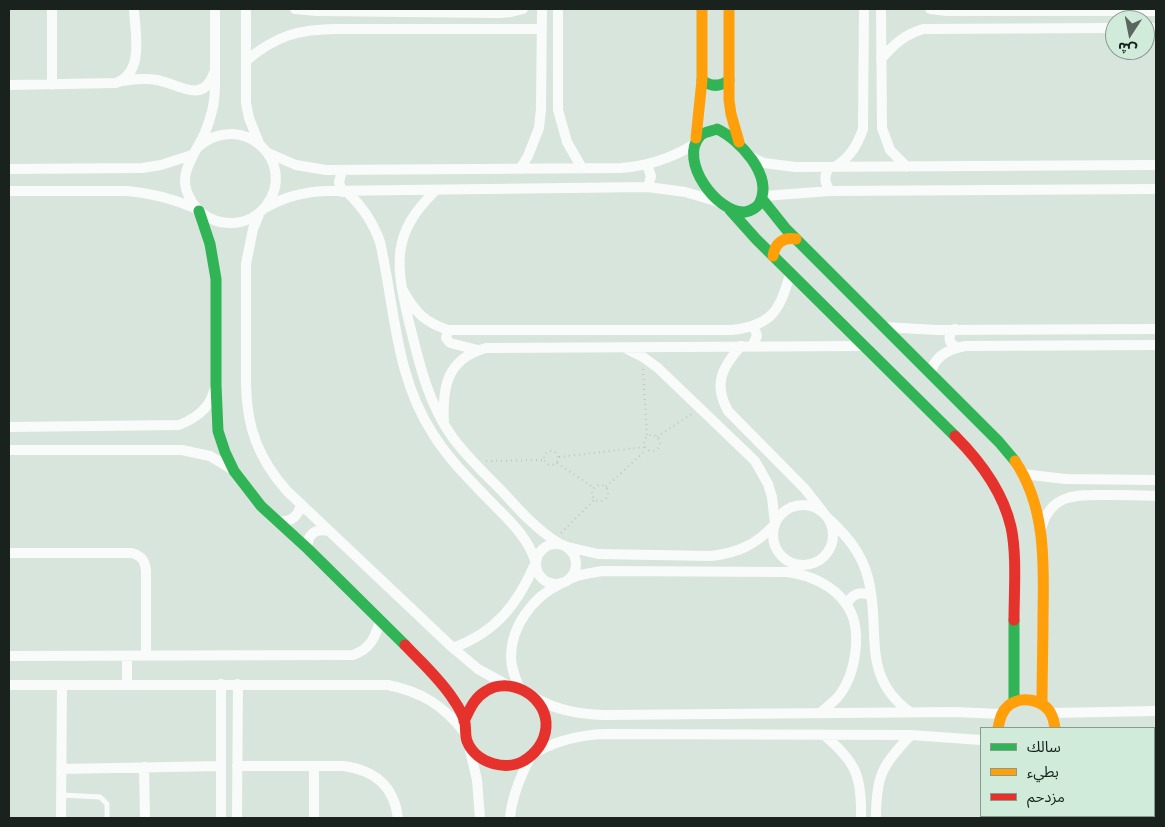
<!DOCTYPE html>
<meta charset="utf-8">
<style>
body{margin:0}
#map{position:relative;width:1165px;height:827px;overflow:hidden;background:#d7e5dc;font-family:"IBM Plex Sans","Noto Sans Arabic",sans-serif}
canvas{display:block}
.frame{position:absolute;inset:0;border:10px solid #19221d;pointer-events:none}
.legend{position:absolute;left:980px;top:727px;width:175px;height:90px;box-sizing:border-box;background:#d1ebdb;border:1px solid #879b8f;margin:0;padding:6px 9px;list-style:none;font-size:15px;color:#19221d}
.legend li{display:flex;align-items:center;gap:10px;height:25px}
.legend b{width:25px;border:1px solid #879b8f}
.north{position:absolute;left:1105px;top:10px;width:50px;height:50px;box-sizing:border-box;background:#d1ebdb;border:1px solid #879b8f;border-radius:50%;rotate:191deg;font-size:14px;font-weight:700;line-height:20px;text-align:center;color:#19221d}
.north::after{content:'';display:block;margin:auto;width:18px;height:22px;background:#5c6660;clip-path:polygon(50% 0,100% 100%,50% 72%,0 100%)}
</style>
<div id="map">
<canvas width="1165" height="827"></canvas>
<div class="frame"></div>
<ul class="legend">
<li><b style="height:6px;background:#30b455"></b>سالك</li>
<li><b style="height:6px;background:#ff9f0a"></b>بطيء</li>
<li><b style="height:6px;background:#e5322d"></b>مزدحم</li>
</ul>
<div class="north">ش</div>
</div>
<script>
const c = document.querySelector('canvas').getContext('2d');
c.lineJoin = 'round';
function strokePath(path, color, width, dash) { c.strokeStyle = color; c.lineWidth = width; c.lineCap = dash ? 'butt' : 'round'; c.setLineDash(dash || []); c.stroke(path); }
strokePath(new Path2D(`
 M643 369 647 437
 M644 443a8 8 0 1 1 16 0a8 8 0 1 1-16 0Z
 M657 437 693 413
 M544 458a7 7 0 1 1 14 0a7 7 0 1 1-14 0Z
 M559 457 644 447
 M486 461 544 460
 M557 463 594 488
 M592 493a8 8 0 1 1 16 0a8 8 0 1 1-16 0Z
 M606 487 646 450
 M561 533 595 499`), '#c0c5c2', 2, [1, 4]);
strokePath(new Path2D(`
 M61 795 100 797 107 804V818`), '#f9fbfa', 5);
strokePath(new Path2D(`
 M52 9V85
 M246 9V103L249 118 259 143
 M295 9 317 11 500 13 511 12 523 9
 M558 9V110L567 142 582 168
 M881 9 882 128 890 150 907 167
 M930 9 947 11H1156
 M1145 28H1156
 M881 59C894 44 904 35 923 29L1115 28
 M246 61C275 36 299 29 337 29H542
 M122 81C134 79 145 78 157 80 179 84 203 105 214 73
 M9 85 116 83C145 72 135 33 134 9
 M198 147C242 109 299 162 266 206 258 216 246 222 234 223 218 224 203 217 194 205 177 182 187 166 198 146 205 135 209 123 212 111 216 97 215 83 215 69 215 49 215 29 215 9
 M268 153 296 165 326 170 621 168C648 166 670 159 693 145
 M751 157 764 163 795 167 1156 165
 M647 165 651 176 648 187
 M829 167C824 176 824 182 830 191
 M835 167C850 157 857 146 863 129L864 9
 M9 169 142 168 161 165 192 155
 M520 169 528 156 539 128 541 109 542 9
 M342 171 339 182 342 192
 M9 191H127C152 193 174 199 197 209
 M435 191C390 235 396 265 409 322 419 362 428 404 453 438 467 457 485 474 502 491 520 511 537 530 560 544
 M347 192C363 207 373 222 380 242 395 308 395 376 433 434 451 463 477 487 500 511 515 526 528 540 535 560
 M764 196 830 191 1156 189
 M263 209C284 197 302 192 326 191L648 187 685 192 719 202
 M260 212 253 229 246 264V385C247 428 258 458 287 491L453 648 478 669 507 685
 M402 289C415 312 424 322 448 330H731C772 326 780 310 790 274
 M752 327 755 329 757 336 752 346
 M884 327 937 330 1156 329
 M955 329C947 335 948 344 957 347
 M448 330 446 338 450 343 478 350
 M741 346C722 367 713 384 728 411L805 489 823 512
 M625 348 643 357 658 368 755 461 768 484 772 497 775 524
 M931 373C934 356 949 349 965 346L1156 345
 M444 424C442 388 446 359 486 348L864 346
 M9 427 179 425C196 418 209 409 214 391
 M9 450H182L210 456 233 470
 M1023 474 1065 479 1156 480
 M773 535a30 30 0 1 1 60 0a30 30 0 1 1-60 0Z
 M830 520C848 537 862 554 868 578 882 630 859 675 910 712
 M277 521C291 523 298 517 301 504
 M1042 526C1052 492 1080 495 1109 495 1125 495 1141 495 1156 496
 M536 564a20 20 0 1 1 40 0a20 20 0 1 1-40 0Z
 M568 547 598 554 711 556C737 553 756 545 774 525
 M308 549C306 535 315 528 328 531
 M9 553H132C142 556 145 561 146 571V656
 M569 579 580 575 602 571 787 572C810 575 833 585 846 604 864 628 856 676 837 698 832 703 826 708 820 713
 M847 605C851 594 861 590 871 596
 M453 648C496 632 517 605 535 564
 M9 656 353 655C370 649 375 638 380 621
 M127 656V685
 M221 684V818
 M9 685H388C422 692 443 705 465 733
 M519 687C515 677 511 668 511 657 511 626 533 597 560 584
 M537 699C559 711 580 714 604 715L955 712 1001 714
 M1051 713 1156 711
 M1154 734H1156
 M824 735C856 762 862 776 861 818
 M1154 742 1156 744
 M470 750 477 780 480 818
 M538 751C559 740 580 735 604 734L911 735 981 740
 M237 766H343C375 770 394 786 398 818
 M144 767 145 818
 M61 769 221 766
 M61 818 62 685
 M237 818 238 684
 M314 818V766
 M510 818C512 796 520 777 530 758
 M876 818C876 776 882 765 911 735`), '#f9fbfa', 10);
strokePath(new Path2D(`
 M702 80C711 87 720 87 729 80
 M717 129C739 139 773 175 760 202 758 207 751 211 745 212 717 214 678 160 700 136 703 132 712 131 717 129Z
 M762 199 786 229 999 442 1015 461
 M730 210 756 239 955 436
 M199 211 210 244 216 279V385L218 431 225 452 234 471 261 506 308 549 405 645
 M1014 620V702
 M1015 816V818`), '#30b455', 11);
strokePath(new Path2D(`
 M729 9V100L731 114 739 142
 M696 138 702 80V9
 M773 256C775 243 783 237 796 239
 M1015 461C1046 507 1044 563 1043 616 1043 645 1042 675 1042 704
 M998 728C1000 720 1001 712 1008 706 1021 695 1045 699 1052 716 1054 720 1054 724 1055 728`), '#ff9f0a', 11);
strokePath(new Path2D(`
 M955 436C981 462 1003 492 1011 527 1017 554 1014 592 1014 620
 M405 645C422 663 440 679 453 699 458 706 463 714 465 723 466 729 465 735 467 741 476 764 509 773 528 758 539 750 547 737 546 722 544 695 509 676 486 691 474 698 470 709 464 721
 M1044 816V818`), '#e5322d', 11);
</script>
